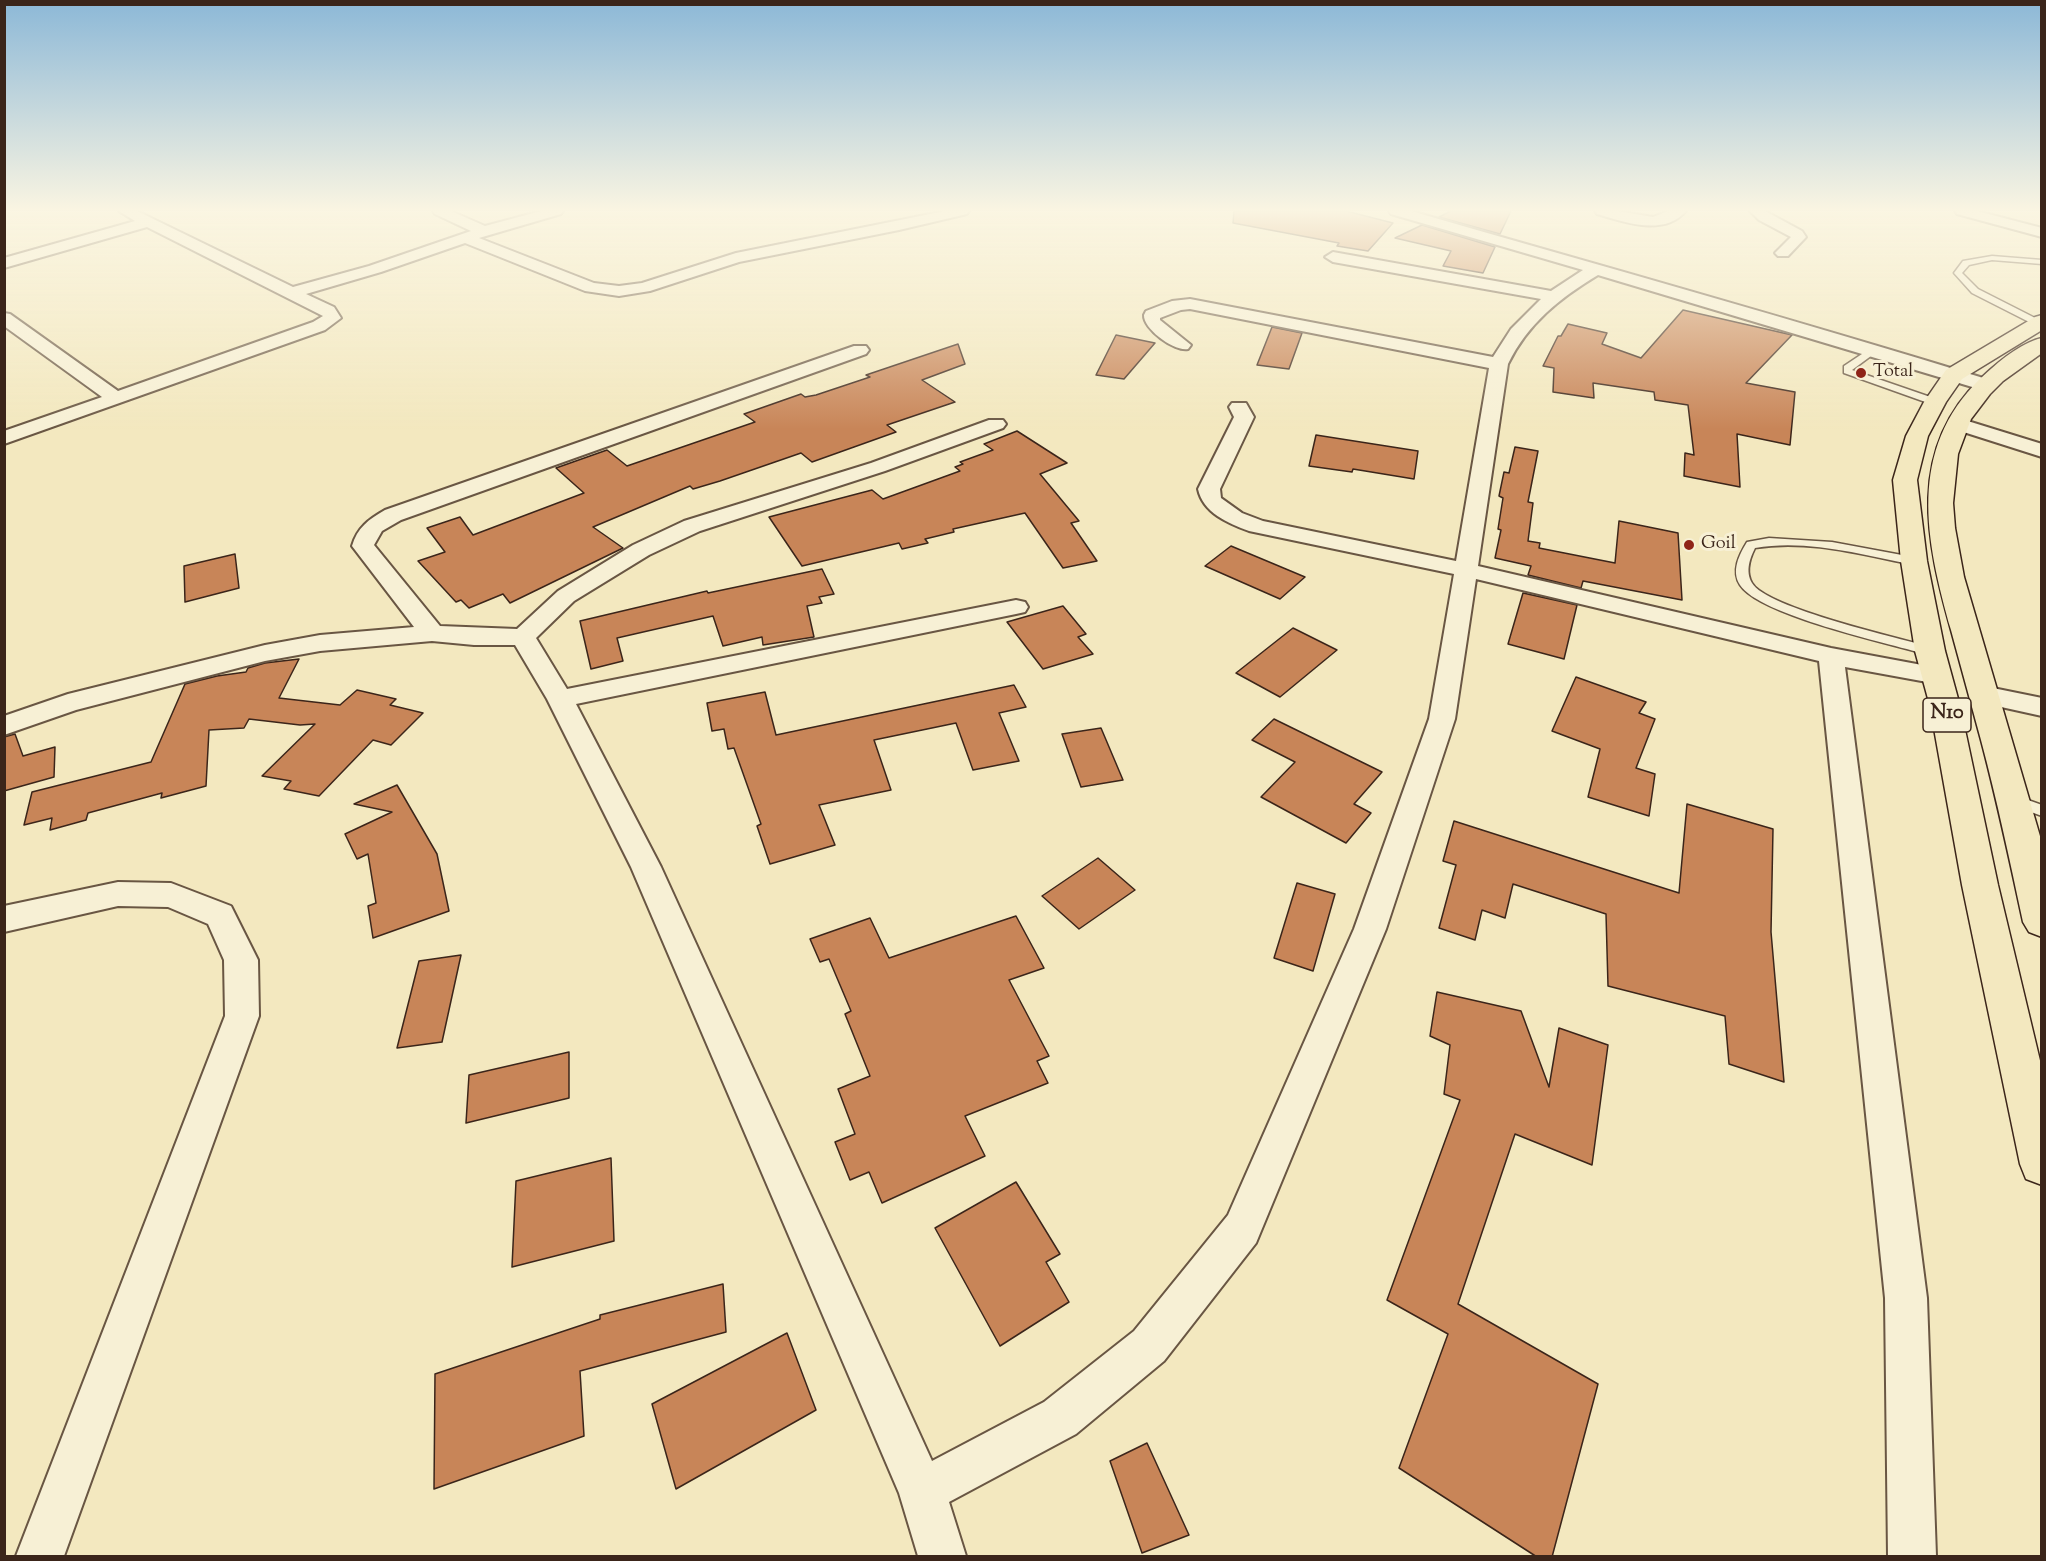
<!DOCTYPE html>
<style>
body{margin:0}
#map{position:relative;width:2046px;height:1561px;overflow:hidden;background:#f3e8bf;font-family:"Sorts Mill Goudy",serif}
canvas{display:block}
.frame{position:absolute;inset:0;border:6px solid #3b251a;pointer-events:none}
</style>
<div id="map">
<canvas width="2046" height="1561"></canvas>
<div class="frame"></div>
</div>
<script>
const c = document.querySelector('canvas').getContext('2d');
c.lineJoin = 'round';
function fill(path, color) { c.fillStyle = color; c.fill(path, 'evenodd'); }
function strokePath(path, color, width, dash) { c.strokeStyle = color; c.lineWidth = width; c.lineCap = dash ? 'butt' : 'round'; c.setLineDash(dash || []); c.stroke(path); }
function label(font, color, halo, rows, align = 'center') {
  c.font = font + ' "Sorts Mill Goudy",serif'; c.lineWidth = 6; c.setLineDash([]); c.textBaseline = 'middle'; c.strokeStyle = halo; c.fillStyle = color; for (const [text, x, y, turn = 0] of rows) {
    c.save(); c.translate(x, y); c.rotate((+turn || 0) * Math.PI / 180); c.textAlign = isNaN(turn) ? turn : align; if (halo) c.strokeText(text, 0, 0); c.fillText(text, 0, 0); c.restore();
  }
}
const building = new Path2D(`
 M1234 211H1346L1393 223 1368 251 1337 246 1339 243 1233 223Z
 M1451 211H1511L1500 234 1439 217Z
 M1422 225 1495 247 1483 273 1443 266 1451 251 1395 238Z
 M1683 310 1792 335 1746 383 1795 392 1790 445 1737 434 1740 487 1684 476 1685 453 1694 455 1688 405 1655 400 1654 392 1593 383 1594 398 1553 392 1554 368 1543 366 1558 336H1561L1568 324 1607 333 1602 344 1641 358Z
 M1272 327 1302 333 1289 369 1257 365Z
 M1116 335 1155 343 1124 379 1096 375Z
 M958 344 965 364 922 380 955 402 887 425 896 432 812 462 801 453 720 481 693 489 690 486 593 527 623 548 510 603 503 594 469 608 461 600 456 602 418 561 445 552 427 528 460 517 473 535 584 493 556 468 607 450 627 466 755 422 744 414 801 394 805 397 816 395 870 377 866 375Z
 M1017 431 1067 463 1040 474 1079 521 1071 523 1097 561 1063 568 1025 513 953 529 954 532 925 539 928 543 902 549 899 543 802 566 769 517 872 490 883 499 960 471 955 467 963 464 960 462 993 450 984 444Z
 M1316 435 1418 451 1414 479 1353 469 1352 472 1309 466Z
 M1515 447 1538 451 1528 502 1533 503 1528 541 1540 543 1539 548 1615 563 1619 521 1678 533 1682 600 1583 581 1581 588 1528 575 1531 566 1495 558 1501 530 1498 529 1503 498 1499 496 1504 472 1509 473Z
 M1231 546 1305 577 1280 599 1205 566Z
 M235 554 239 588 185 602 184 566Z
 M822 569 834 594 819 597 822 603 807 606 814 637 763 645 762 637 723 646 713 616 617 638 623 661 591 669 580 621 707 591 708 593Z
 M1523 593 1577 605 1564 659 1508 644Z
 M1063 606 1086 634 1078 637 1093 654 1043 669 1007 622Z
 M1293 628 1337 650 1280 697 1236 673Z
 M299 659 279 698 340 705 357 690 396 699 390 705 423 713 391 745 373 740 319 796 284 789 291 781 262 776 315 724 300 725 249 719 244 728 209 730 206 786 161 798 162 793 88 813 86 820 50 830 52 818 24 825 32 792 151 762 185 684 217 676 246 672 248 668 265 663Z
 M1576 677 1646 702 1639 713 1655 719 1636 768 1655 774 1649 816 1588 797 1600 749 1552 731Z
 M1014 685 1026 707 999 713 1019 761 973 770 956 723 874 740 891 790 819 805 835 845 770 864 757 826 761 824 734 748 728 749 724 729 712 731 707 703 765 692 776 735Z
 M1274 719 1382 772 1354 804 1371 813 1346 843 1261 797 1295 762 1252 740Z
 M1101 728 1123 780 1081 787 1062 734Z
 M15 734 23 756 55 747 54 777 4 791V737Z
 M397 785 437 854 449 911 373 938 368 906 376 903 368 854 357 859 345 834 392 812 354 804Z
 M1687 804 1773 829 1771 932 1784 1082 1729 1064 1725 1016 1608 986 1606 914 1513 884 1505 918 1482 910 1475 940 1439 928 1456 865 1443 861 1454 821 1679 893Z
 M1098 858 1135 890 1079 929 1042 896Z
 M1297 883 1335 894 1313 971 1274 958Z
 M1016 916 1044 968 1009 980 1049 1056 1037 1061 1048 1083 965 1116 985 1156 882 1203 869 1172 850 1180 835 1142 855 1134 838 1089 870 1076 845 1014 851 1011 829 959 820 962 810 939 870 918 889 958Z
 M461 955 442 1042 397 1048 419 961Z
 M1437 992 1521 1011 1549 1087 1559 1028 1608 1045 1592 1165 1515 1134 1458 1304 1598 1384 1552 1557H1537L1399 1468 1448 1334 1387 1300 1460 1100 1444 1094 1450 1045 1430 1036Z
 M569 1052V1098L466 1123 469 1075Z
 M611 1158 614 1241 512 1267 516 1181Z
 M1016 1182 1060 1254 1046 1262 1069 1302 1000 1346 935 1228Z
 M723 1284 726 1332 580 1371 584 1436 434 1489 435 1374 600 1319V1315Z
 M787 1333 816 1410 676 1489 652 1404Z
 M1147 1443 1189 1535 1142 1553 1110 1461Z`);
fill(building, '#c88558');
strokePath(building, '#3b251a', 1.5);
const lane = new Path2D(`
 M1992 256 2042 260V264L1992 260 1969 265 1962 273 1978 289 2041 321V325H2035L1972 293 1954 273 1963 261Z
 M1871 348 1879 350 1852 370 1939 400V404H1931L1844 373V366Z
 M1769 538 1832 542 1918 558V564L1914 565C1862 555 1808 539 1755 548 1750 558 1745 571 1752 583 1766 608 1902 639 1935 648L1937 651 1935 654H1925C1887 643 1759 615 1740 585 1731 571 1739 555 1747 542Z
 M2014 795 2042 805V816L2009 804 2006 800 2009 796Z`);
const street = new Path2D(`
 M119 211H137L293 287 369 266 471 231 435 214 433 211H451L485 226 541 211H563L561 214 479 238 594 283 619 286 642 283 736 253 945 211H969L967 214 899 230 739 262 650 291 619 296 585 291 465 243 381 272 306 294 334 307 341 318 325 330 4 444V431L102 397 4 326V313L10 314 118 391 313 322 323 316 147 227 4 268V258L135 221Z
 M1389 211H1411C1605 267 1799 321 1993 381L1995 385 1993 389H1979L1598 275C1560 298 1528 323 1508 364L1478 566 1831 648 1938 668 1947 670 1951 676 1947 682 1938 684 1845 667 1927 1298 1936 1556H1888L1885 1298 1819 661 1476 579 1455 719 1386 929 1256 1243 1164 1361 1076 1434 949 1502 966 1556H918L899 1493 631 867 547 699 515 645H474L432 641 320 651 265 661 76 710 4 735V716L68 694 265 645 320 635 414 627 352 546C357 528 369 519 385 510L854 346H866L869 350 866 354 401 520 382 531 374 545 440 626 517 629 558 591 633 545 684 521 871 463 989 420H1003L1006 424 1003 428 885 471 700 531 649 555 574 601 536 638 567 689 1016 600 1025 602 1028 607 1025 612 1016 614 576 704 661 867 932 1461 1044 1402 1134 1331 1228 1215 1354 929 1429 719 1454 574 1249 531C1228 523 1203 513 1198 489L1234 417 1229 407 1232 403H1246L1254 417 1220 489 1221 498 1242 513 1263 521 1456 561 1489 368 1190 309 1181 310 1160 318V320L1191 345 1188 349C1175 352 1143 329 1144 315L1146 311 1172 301 1190 299 1493 357 1511 329 1541 299 1333 262 1325 257 1333 252 1551 291 1583 270 1391 214Z
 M1595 211H1617L1653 217 1668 211H1686C1663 237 1625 222 1597 214Z
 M1750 211H1765L1802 231 1806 237 1788 256H1778L1775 253 1791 237 1759 220Z
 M1955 211H1977L2042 228V237L1957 214Z
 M1958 418 2042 444V457L1951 428 1948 424 1951 420Z
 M1983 686 2042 698V716L1974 701 1970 695 1974 689Z
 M118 882 171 883 231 906 258 960 259 1016 64 1556H16L225 1016 224 960 208 924 168 907 118 906 4 932V906Z`);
const highway = new Path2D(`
 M2042 315V330L1962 379 1946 402 1928 436 1917 480 1927 561 1945 651 1960 706 1998 885 2042 1069V1185L2026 1179 2020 1164 1962 885 1930 706 1915 651 1901 561 1893 480 1906 436 1924 402 1946 370 2035 317Z
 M2042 338V353L2003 381 1990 394 1971 419 1958 454 1953 503 1955 528 1964 577 2042 843V937L2029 932 2023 922C2010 861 1997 800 1981 740 1971 703 1961 667 1951 630 1926 541 1906 450 1981 378 1997 363 2020 343 2042 338Z`);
strokePath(lane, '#695643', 3);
strokePath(street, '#695643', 4);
strokePath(highway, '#3b251a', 3);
fill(lane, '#f7f0d5');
fill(street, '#f7f0d5');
fill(highway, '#f3e8bf');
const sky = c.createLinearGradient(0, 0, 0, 429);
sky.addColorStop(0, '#8cb8d7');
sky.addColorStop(0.49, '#faf5e2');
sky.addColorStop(1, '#faf5e200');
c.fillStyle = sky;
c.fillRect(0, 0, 2046, 429);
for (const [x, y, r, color] of [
 [1861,373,6,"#8f2418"],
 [1689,545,6,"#8f2418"]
]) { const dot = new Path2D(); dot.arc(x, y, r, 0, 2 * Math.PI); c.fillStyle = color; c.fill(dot); strokePath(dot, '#f7f0d5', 2); }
label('18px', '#3b251a', '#f7f0d5', [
 ["Total",1873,373],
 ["Goil",1701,545]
], 'left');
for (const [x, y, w] of [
 [1947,715,48]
]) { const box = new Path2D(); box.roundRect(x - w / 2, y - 17, w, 34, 4.5); c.fillStyle = '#f7f0d5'; c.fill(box); strokePath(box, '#3b251a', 1.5); }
label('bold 20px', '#3b251a', null, [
 ["N10",1947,715]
]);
</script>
